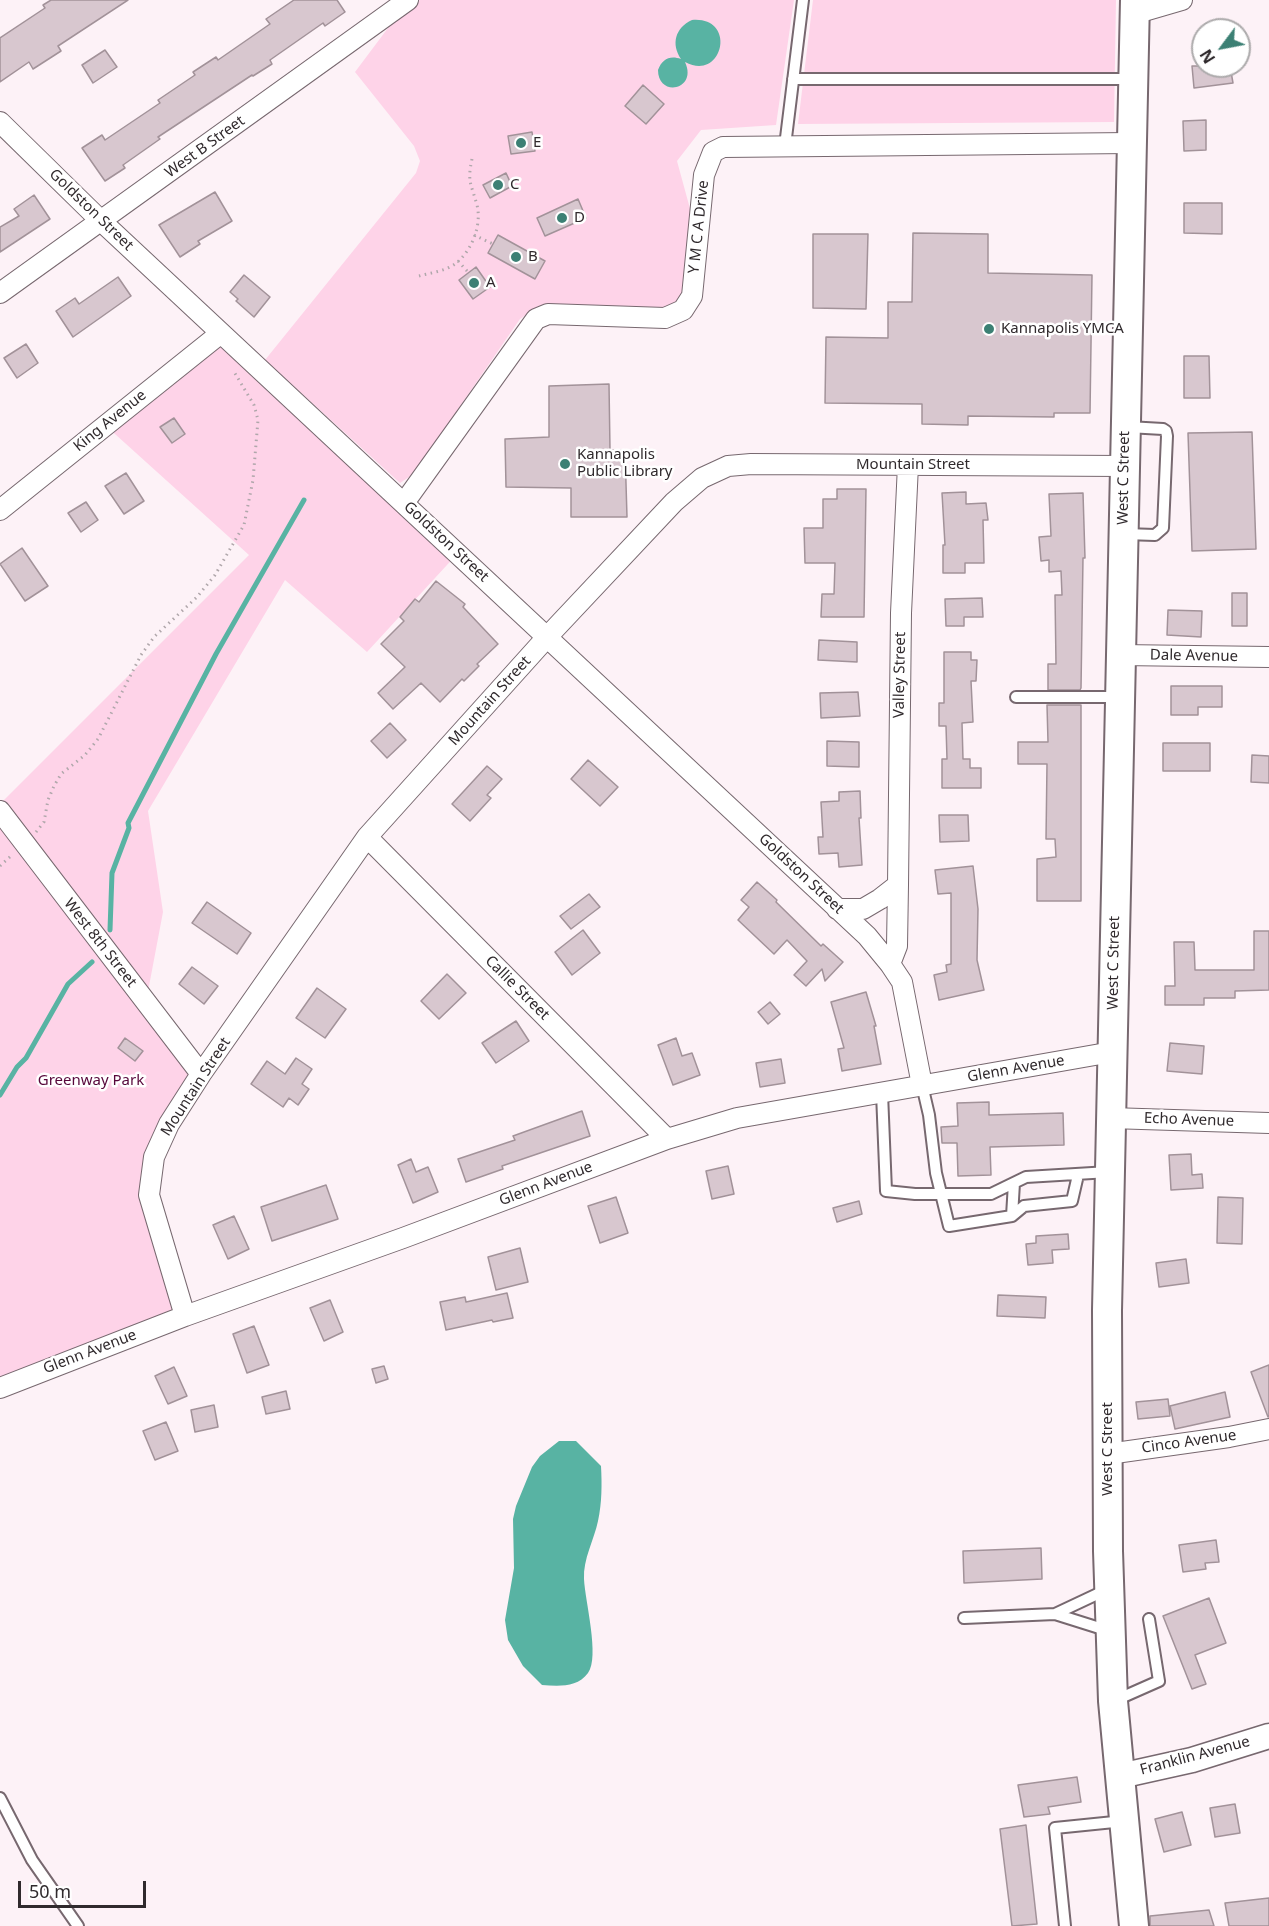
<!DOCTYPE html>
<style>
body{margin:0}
#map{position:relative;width:1269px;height:1926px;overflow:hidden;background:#fdf2f7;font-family:"Noto Sans",sans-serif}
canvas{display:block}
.north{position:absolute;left:1191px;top:18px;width:60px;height:60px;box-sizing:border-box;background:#fff;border:2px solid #acaaab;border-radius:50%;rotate:238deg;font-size:16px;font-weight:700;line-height:24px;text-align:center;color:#302a2d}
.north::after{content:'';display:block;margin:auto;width:21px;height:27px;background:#3c8074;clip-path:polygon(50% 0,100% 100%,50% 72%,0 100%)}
.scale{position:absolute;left:18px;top:1881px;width:128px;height:27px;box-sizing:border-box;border:3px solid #302a2d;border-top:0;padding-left:8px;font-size:18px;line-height:21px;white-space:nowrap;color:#302a2d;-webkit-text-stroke:4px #fff;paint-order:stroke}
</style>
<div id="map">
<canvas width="1269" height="1926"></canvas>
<div class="north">N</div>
<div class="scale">50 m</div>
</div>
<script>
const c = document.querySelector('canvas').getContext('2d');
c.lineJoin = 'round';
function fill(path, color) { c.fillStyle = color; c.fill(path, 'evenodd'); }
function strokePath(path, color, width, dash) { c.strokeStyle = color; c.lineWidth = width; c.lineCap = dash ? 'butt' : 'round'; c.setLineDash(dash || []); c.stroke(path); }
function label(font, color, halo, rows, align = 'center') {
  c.font = font + ' "Noto Sans",sans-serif'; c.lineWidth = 5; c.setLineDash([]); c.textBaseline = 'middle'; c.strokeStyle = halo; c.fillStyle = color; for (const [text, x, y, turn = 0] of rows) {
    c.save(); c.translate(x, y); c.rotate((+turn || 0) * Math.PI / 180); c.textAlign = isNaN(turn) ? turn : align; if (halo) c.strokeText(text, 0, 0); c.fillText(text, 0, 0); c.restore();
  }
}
fill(new Path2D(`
 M409 0H794L776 125 701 130 677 161 692 216 684 293 674 306 646 311 533 310 520 319 421 463 409 477 400 483 265 360 416 173 420 161 414 146 355 72Z
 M813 0H1116L1114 122 798 124Z
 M221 333 458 553 367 652 285 580 148 811 163 912 146 1002 201 1074 164 1134 149 1195 185 1316 0 1388V804L249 555 105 425Z`), '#fed3e8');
fill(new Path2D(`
 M692 20C738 16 723 83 685 62 698 90 658 98 658 70 662 59 670 55 681 59 671 44 675 28 692 20Z
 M559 1441H576L601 1466C602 1484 602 1503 598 1521 594 1540 583 1559 584 1579 585 1601 600 1657 588 1673 577 1688 558 1686 542 1685L523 1666 508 1640 505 1620 514 1568 513 1519 516 1506 532 1467 540 1456Z`), '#58b3a3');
strokePath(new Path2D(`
 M110 930 112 873 129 828 128 823 216 654 304 500
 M0 1095 17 1067 26 1058 68 984 92 962`), '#58b3a3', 5);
const building = new Path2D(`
 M51 0H128L58 46 61 51 33 69 29 62 0 82V38L45 8 43 5Z
 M294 0H337L345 12 325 26 323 23 270 60 272 64 253 76 252 75 158 137 160 139 123 165 125 168 105 181 82 148 102 135 105 140 160 103 158 100 195 75 193 72 216 57 218 60 270 24 266 19Z
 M105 50 117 67 93 83 82 65Z
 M1192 66H1230L1233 83 1194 88Z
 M643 85 664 104 646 124 625 106Z
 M1206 120V150L1184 151 1183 121Z
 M532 132 535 151 511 154 508 136Z
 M506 173 512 186 490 198 483 185Z
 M215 192 232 221 198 241 200 244 180 257 159 225Z
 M34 195 50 219 0 252V227L19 216 14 209Z
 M578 199 586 218 545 236 537 218Z
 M1184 203H1222V234L1184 233Z
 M913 233 988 234V273L1092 275 1090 413H1054V417L968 416V425L922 424V404L825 403 826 337 888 338V302H912Z
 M813 234H868L866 309 813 308Z
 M498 235 545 261 535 279 488 253Z
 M476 267 490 287 473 299 459 280Z
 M244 275 270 297 254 317 236 301 238 299 230 292Z
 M118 277 131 296 73 337 56 311 75 298 79 304Z
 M26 344 38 363 17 378 4 358Z
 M1184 356H1209L1210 398H1184Z
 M609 384 610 450H625L627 517H571V488L506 487 505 439 549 437V386Z
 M174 418 185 434 172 443 160 427Z
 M1252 432 1256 549 1192 551 1188 433Z
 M126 473 144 501 124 514 105 486Z
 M837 489H866L864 617H821L822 594H834L835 563H805L804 528H823V499H837Z
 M966 492V504L986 503 988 520H983L984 563H965V573H943V545H945L942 493Z
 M1083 493 1085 558H1083L1081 688 1080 690H1048V664H1056L1055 595H1062L1061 571 1049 572V560L1041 561 1039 537 1051 536 1049 494Z
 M86 502 98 520 81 532 68 513Z
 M22 548 48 586 25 601 0 564Z
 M436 581 465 604 463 607 498 644 477 664 479 666 464 681 462 679 440 702 421 683 393 709 378 693 405 667 381 644 404 621 400 617 415 599 419 602Z
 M1232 593H1247V626H1232Z
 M982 598 983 617H964V626H946L945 599Z
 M1168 610 1202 611 1201 637 1167 635Z
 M819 640 857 642V662L818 660Z
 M944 652H971V660H977L976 681H971L973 722 962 723 963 759H970V768H981V788H942V759H947L946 726H939V703H944Z
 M1171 686H1222V707H1198V715H1171Z
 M858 692 860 716 821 718 820 693Z
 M1047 705H1081V901H1037V859L1056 857 1055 839H1046L1047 764H1018V742H1048Z
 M390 723 406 740 387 758 371 741Z
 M827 741 859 742V767L827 766Z
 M1163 743H1210V771H1163Z
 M1252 755 1269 756V783L1251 782Z
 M588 760 618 787 600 806 571 779Z
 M487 766 502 779 487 795 491 798 470 821 452 804Z
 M860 791 861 818H859L862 865 839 867 838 853 819 854 818 837H823L821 802 839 801V792Z
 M939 815H968L969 841 940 842Z
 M973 866 978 909 977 960 984 990 939 1000 934 975 947 972 946 965 951 964V893L938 894 935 870Z
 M757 882 777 900 776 902 821 946 823 944 843 962 825 981 822 969 806 986 794 975 807 961 787 940 774 954 738 920 749 907 741 900Z
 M589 894 600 907 571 929 560 916Z
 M207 902 251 933 237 954 192 923Z
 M583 930 600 953 572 975 555 952Z
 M1254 931H1269V990L1235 991V998H1204V1005H1165V986H1175L1174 942H1194L1195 970H1254Z
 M192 967 218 986 204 1004 179 984Z
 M447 974 466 993 439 1019 421 1001Z
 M317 988 346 1009 325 1038 296 1018Z
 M866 992 876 1026H874L881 1064 842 1071 838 1049 844 1048 831 1002Z
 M770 1002 780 1014 768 1024 758 1012Z
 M516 1021 529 1041 496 1063 482 1043Z
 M125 1038 143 1051 135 1061 118 1048Z
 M676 1038 682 1056 692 1053 700 1075 673 1085 658 1045Z
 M1170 1043 1204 1046 1202 1074 1167 1071Z
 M296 1058 312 1069 302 1084 309 1089 298 1105 289 1098 283 1107 251 1084 267 1061 285 1074Z
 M781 1059 785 1083 760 1087 756 1063Z
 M989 1102V1115L1063 1113 1064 1145 990 1147 991 1175 958 1176 957 1143H942L941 1127 958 1126 957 1103Z
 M582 1111 590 1136 502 1166 503 1169 466 1182 458 1159 515 1140 513 1136Z
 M1191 1154 1192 1175 1202 1174 1203 1188 1171 1190 1169 1155Z
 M411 1159 416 1172 428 1167 438 1192 413 1203 398 1165Z
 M728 1166 734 1194 712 1199 706 1171Z
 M326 1185 338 1219 272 1241 261 1207Z
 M616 1197 628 1233 600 1243 588 1206Z
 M1218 1197 1243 1198 1242 1244 1217 1243Z
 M859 1201 862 1214 837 1222 833 1208Z
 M234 1216 249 1249 228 1259 213 1225Z
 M1068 1234 1069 1249 1052 1250 1053 1263 1028 1265 1026 1244 1036 1243V1236Z
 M520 1248 528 1282 496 1290 488 1257Z
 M1186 1259 1189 1283 1159 1287 1156 1263Z
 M507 1293 513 1318 493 1322 492 1320 446 1330 440 1302 465 1297 466 1302Z
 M998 1295 1046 1297 1045 1318 997 1316Z
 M330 1300 343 1332 324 1341 310 1308Z
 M254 1326 269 1365 247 1373 233 1334Z
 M1269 1365V1417H1268L1251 1372Z
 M384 1366 388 1379 376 1383 372 1369Z
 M174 1367 187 1396 168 1404 155 1376Z
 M286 1391 290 1409 266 1414 262 1397Z
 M1225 1392 1230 1417 1175 1429 1170 1406Z
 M1168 1399 1170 1416 1138 1419 1136 1402Z
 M214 1405 218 1427 195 1432 191 1410Z
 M166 1422 178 1451 155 1460 143 1431Z
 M1216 1540 1219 1562 1205 1563 1206 1569 1183 1572 1179 1545Z
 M1041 1548 1042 1579 964 1583 963 1551Z
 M1209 1598 1226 1643 1195 1655 1206 1684 1192 1689 1163 1616Z
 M1077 1777 1081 1802 1048 1807 1050 1814 1024 1817 1018 1785Z
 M1235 1804 1240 1833 1215 1837 1210 1808Z
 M1182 1812 1191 1845 1164 1852 1155 1819Z
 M1026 1825 1037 1924 1012 1926 1000 1829Z
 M1269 1898V1926H1229L1225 1903Z
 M1209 1910 1214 1926H1150V1916Z`);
fill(building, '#d8c7cf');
strokePath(building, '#a29299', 1.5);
const service = new Path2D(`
 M793 79H1132
 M785 146 803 0
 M1125 534 1155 535 1163 528 1167 436 1166 431 1163 429 1128 427
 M1016 697H1119
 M922 1085 929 1115 936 1173 949 1226 1012 1216 1024 1206 1072 1201 1078 1175
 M882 1093 886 1191 915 1194H991L1026 1177 1109 1172
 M1012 1216 1014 1183
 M1106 1590 1055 1614 1109 1631
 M964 1618 1055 1614
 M1116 1700 1159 1681 1149 1619
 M0 1798 32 1860 78 1926
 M1065 1926 1055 1828 1124 1821`);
const minor = new Path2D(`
 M1134 14 1182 0
 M0 122 100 220 867 936 890 964
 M0 293 408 0
 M404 503 536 319 548 314 665 318 683 310 692 296 704 175 713 152 723 147 1131 143
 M0 510 221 333
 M1120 655 1269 657
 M0 811 201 1074
 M367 837 667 1139
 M898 885 897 946 890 964 902 982 922 1085
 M837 909H863L880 899 898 885 901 613 908 465
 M1110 1118 1269 1123
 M185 1316 149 1195 154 1157 169 1124 201 1074 367 837 548 636 674 502 702 478 728 466 751 464 1124 466
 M0 1388 185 1316 403 1238 667 1139 737 1118 1112 1052
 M1108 1454 1229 1437 1269 1429`);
const tertiary = new Path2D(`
 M1120 1776 1192 1760 1269 1736`);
const secondary = new Path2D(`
 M1134 1926 1113 1701 1108 1551 1107 1310 1135 0`);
strokePath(service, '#77686f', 14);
strokePath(minor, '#77686f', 22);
strokePath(tertiary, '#77686f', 27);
strokePath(secondary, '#77686f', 32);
strokePath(new Path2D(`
 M474 235 493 244
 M458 261 468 272
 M419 276C430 273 445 271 455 264 472 251 482 225 477 205 471 183 467 182 472 159
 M36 832 44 822 48 800 54 786 61 774 85 755 98 739 141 655 154 637 197 597 215 575 244 525 253 480 258 420 254 405 233 370
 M0 866 12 855`), '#b0a7ab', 3, [1.5, 4.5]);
strokePath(service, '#fff', 10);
strokePath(minor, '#fff', 20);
strokePath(tertiary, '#fff', 24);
strokePath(secondary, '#fff', 28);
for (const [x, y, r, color] of [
 [521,143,6,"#3c8074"],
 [498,185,6,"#3c8074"],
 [562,218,6,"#3c8074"],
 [516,257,6,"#3c8074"],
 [474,283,6,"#3c8074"],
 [989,329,6,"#3c8074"],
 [565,464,6,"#3c8074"]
]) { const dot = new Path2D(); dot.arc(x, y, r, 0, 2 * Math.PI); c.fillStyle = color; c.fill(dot); strokePath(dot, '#fff', 2); }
label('15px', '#302a2d', '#fff', [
 ["E",533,143],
 ["C",510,185],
 ["D",574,218],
 ["B",528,257],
 ["A",486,283],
 ["Kannapolis YMCA",1001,329],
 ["Kannapolis",577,455],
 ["Public Library",577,472]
], 'left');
label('15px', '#302a2d', '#fff', [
 ["West B Street",205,147,-36],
 ["Goldston Street",91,210,44],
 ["Y M C A Drive",699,227,-84],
 ["King Avenue",110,421,-39],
 ["Mountain Street",913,465],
 ["West C Street",1124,478,-89],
 ["Goldston Street",446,542,43],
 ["Dale Avenue",1194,656,1],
 ["Valley Street",900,675,-89],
 ["Mountain Street",490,701,-48],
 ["Goldston Street",801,874,43],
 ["West 8th Street",100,943,52],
 ["West C Street",1114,963,-89],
 ["Callie Street",517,988,45],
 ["Glenn Avenue",1016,1069,-10],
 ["Mountain Street",196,1087,-57],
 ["Echo Avenue",1189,1120,2],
 ["Glenn Avenue",546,1184,-21],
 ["Glenn Avenue",90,1352,-21],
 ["Cinco Avenue",1189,1442,-8],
 ["West C Street",1108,1449,-90],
 ["Franklin Avenue",1195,1756,-15]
]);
label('15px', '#57073b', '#fff', [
 ["Greenway Park",91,1081]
]);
</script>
